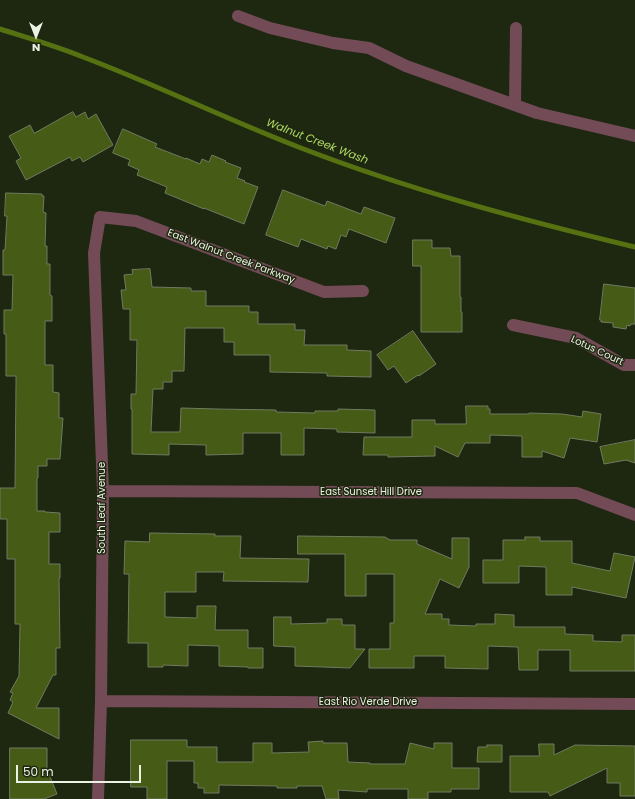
<!DOCTYPE html>
<style>
body{margin:0}
#map{position:relative;width:635px;height:799px;overflow:hidden;background:#1e2710;font-family:Poppins,sans-serif}
canvas{display:block}
.north{position:absolute;left:16px;top:16px;width:40px;height:40px;-webkit-text-stroke:3px #1e2710;paint-order:stroke;rotate:180deg;font-size:11px;font-weight:700;line-height:16px;text-align:center;color:#ecf2e3}
.north::after{content:'';display:block;margin:auto;width:14px;height:18px;background:#ecf2e3;clip-path:polygon(50% 0,100% 100%,50% 72%,0 100%)}
.scale{position:absolute;left:16px;top:765px;width:125px;height:18px;box-sizing:border-box;border:2px solid #ecf2e3;border-top:0;padding-left:5px;font-size:12px;line-height:14px;white-space:nowrap;color:#ecf2e3;-webkit-text-stroke:3px #1e2710;paint-order:stroke}
</style>
<div id="map">
<canvas width="635" height="799"></canvas>
<div class="north">N</div>
<div class="scale">50 m</div>
</div>
<script>
const c = document.querySelector('canvas').getContext('2d');
c.lineJoin = 'round';
function strokePath(path, color, width, dash) { c.strokeStyle = color; c.lineWidth = width; c.lineCap = dash ? 'butt' : 'round'; c.setLineDash(dash || []); c.stroke(path); }
function fill(path, color) { c.fillStyle = color; c.fill(path, 'evenodd'); }
function label(font, color, halo, rows, align = 'center') {
  c.font = font + ' Poppins,sans-serif'; c.lineWidth = 3; c.setLineDash([]); c.textBaseline = 'middle'; c.strokeStyle = halo; c.fillStyle = color; for (const [text, x, y, turn = 0] of rows) {
    c.save(); c.translate(x, y); c.rotate((+turn || 0) * Math.PI / 180); c.textAlign = isNaN(turn) ? turn : align; if (halo) c.strokeText(text, 0, 0); c.fillText(text, 0, 0); c.restore();
  }
}
strokePath(new Path2D(`
 M0 29C28 38 56 46 83 57 157 85 228 120 301 148 410 190 522 220 635 247`), '#557112', 5);
const building = new Path2D(`
 M73 112 76 117 85 112 88 119 96 114 113 145 83 162 80 157 72 161 70 157 26 180 16 161 21 158 9 136 30 125 34 133Z
 M123 129 157 144 155 147 186 159V158L200 164 202 159 209 162 212 155 226 161 225 162 241 168 237 178 245 181 244 182 258 187 244 224 204 208V209L165 193 167 187 137 175 139 170 128 165 130 160 113 153Z
 M283 190 325 206 327 201 361 214 364 207 395 218 386 243 349 229 346 237 341 235 336 249 328 246 327 249 301 239 298 247 266 235Z
 M6 193 42 194V196H44L43 212 46 213 45 246H47V264H50V295L52 296V321H45V365H53V392L59 393V418H63L60 459H47V466H38V478H37V511H45V512L60 513V532H49V564H60V578H59L60 648H56V675H53L36 708H59V739L8 713 13 702 10 700 13 693 10 692 19 676 20 624H15V559H7V519H0V488H15L16 383V376H6V334H4V310H12L13 275H3V250H5L7 216H5Z
 M413 240H432V248H450L451 256H460V297H461V312H462V332H421V266H413Z
 M150 269 152 287 191 288V291H206V306H249V312H258V324H295V330H305L304 345H347V350L371 351V377L327 376V373L270 372V355H234V342H224V328H185L184 371H172V382H163V389H153L151 432H180L181 408 217 409 276 410V412L315 413V411H338V409L375 410V433L337 432V429L304 428V455H281V433H243V454L206 455V445L169 444V455L132 454V409H131V394H136L137 340H130V309H123L121 290H126L124 275 133 274 132 270Z
 M604 284 635 288V324H631L630 326 627 325 626 329 613 327V323L601 322V320H600Z
 M413 331 436 364 419 376 418 375 406 383 394 366 388 370 377 355Z
 M466 406H488V409H490V414H529V413L562 414 582 417 583 411 601 414 597 442 570 438 564 458 542 451V457H522V436L490 435V443H465L458 457 435 446V456L388 457V455H363L364 437H412V420H435V424H466Z
 M635 440V463L626 460 604 464 600 447Z
 M150 533 215 534V536H241L240 558 309 559 308 582 223 581 224 572H196V592H165V617L197 618V606H216L215 630H248V648H263V668H248V667L219 666V646L188 645V666L163 665V667H148V643H128L129 574H124L125 541 149 542Z
 M298 536 385 537 390 540H417V544L452 559V538H469V567L459 588 440 579 425 614H442V619H449V625L476 626V624H495V614L514 615V627H565V634L593 635V641L622 642V635H635V671H570V650H538V670H519L518 647 488 646V669L445 668V656H414V668H369V649H390V623H394V574H366V596H345V554H298Z
 M525 537H540V541H572V563L610 571 614 553 635 557 626 598 572 587V595H546V567L519 566V583H483V560H503V540H525Z
 M274 617H291V624L327 623V619H342V625H355V649H365L350 668 295 666V647L274 646Z
 M131 740H187V747H217V762H253V743H272V753L309 752 308 742 323 741V743H347L348 762 370 763V764H405L410 743 434 749V743H452V768H479V789H451V792H428V799H408V789H367V792L338 790 339 799H326L322 786H297V788H277V786L219 785V793H204V788H198V783H194V761H167V799H147V787H131Z
 M539 744H554V755L575 745 635 746V796H620V783H607V768L550 796 548 792H510V756H539Z
 M487 745H502V762H477L478 747H487Z
 M10 748H47V769L57 794 44 799H10Z`);
fill(building, '#455b16');
strokePath(building, '#707b60', 1);
strokePath(new Path2D(`
 M238 16 270 28 333 43 369 48 406 66 537 113 635 136
 M515 105 516 28
 M513 325 576 338 624 365H635
 M103 491 577 493 635 515
 M101 701 635 704
 M98 799 101 701 103 491 94 253 100 217 136 221 324 292 363 291`), '#724b57', 12);
label('10px', '#ecf2e3', '#1e2710', [
 ["East Walnut Creek Parkway",231,257,21],
 ["Lotus Court",597,351,25],
 ["East Sunset Hill Drive",371,492],
 ["South Leaf Avenue",102,508,-90],
 ["East Rio Verde Drive",368,702]
]);
label('italic 11px', '#add762', '#1e2710', [
 ["Walnut Creek Wash",317,142,21]
]);
</script>
